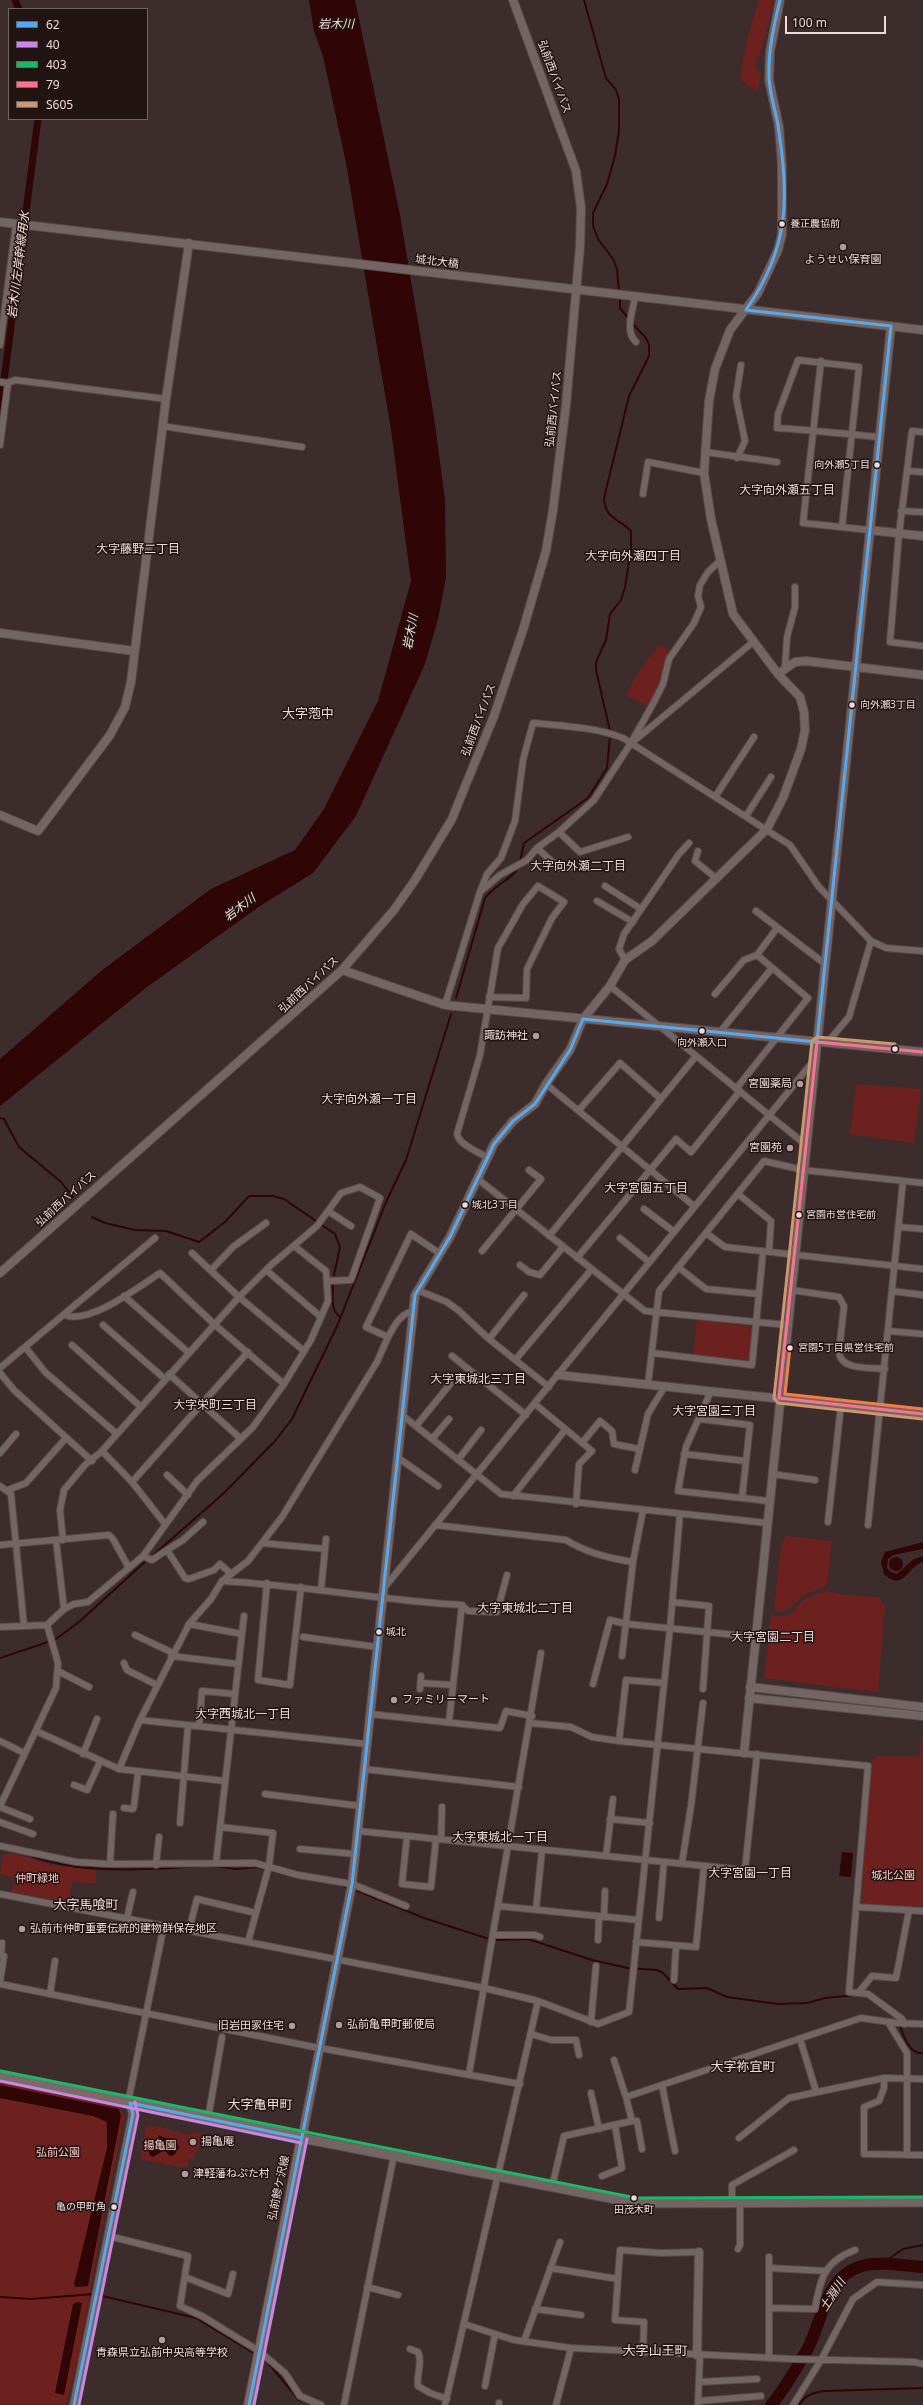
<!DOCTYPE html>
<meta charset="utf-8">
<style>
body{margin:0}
#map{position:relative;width:923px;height:2405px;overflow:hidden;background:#3c2c2b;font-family:"Noto Sans",sans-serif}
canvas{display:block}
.legend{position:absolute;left:8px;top:8px;width:140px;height:112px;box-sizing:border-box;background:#211412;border:1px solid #736361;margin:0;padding:5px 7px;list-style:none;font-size:12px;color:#eedad7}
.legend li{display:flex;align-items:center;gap:8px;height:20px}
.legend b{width:20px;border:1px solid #736361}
.scale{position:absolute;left:785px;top:16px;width:101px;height:18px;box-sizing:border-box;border:2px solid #eedad7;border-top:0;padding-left:5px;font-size:12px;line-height:14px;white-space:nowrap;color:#eedad7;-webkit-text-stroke:3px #211412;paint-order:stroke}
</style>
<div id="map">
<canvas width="923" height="2405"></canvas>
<ul class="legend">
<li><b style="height:5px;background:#5aa8eb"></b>62</li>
<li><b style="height:5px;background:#c787e3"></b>40</li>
<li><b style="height:5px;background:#1ab867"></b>403</li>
<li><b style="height:5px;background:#fc738d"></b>79</li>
<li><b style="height:5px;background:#cd976f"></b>S605</li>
</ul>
<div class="scale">100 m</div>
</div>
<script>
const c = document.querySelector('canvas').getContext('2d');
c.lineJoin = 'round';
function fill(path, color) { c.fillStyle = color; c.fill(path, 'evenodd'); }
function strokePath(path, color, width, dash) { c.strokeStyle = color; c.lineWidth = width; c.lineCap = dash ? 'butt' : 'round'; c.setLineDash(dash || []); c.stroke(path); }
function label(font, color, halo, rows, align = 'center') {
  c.font = font + ' "Noto Sans","Noto Sans JP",sans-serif'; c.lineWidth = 3; c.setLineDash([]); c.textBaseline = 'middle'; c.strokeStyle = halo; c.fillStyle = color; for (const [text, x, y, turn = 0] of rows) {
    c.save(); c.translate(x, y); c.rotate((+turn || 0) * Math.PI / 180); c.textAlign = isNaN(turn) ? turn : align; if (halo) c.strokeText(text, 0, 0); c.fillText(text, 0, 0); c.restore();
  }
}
fill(new Path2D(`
 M759 0H774L761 52 755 65 761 75 758 91 752 89 740 79 747 39Z
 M661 644 670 653 665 659 657 691 648 706 626 695 643 665Z
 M856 1084 921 1089 914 1143 850 1134Z
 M697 1320 750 1326 753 1329 750 1359 747 1361 693 1355Z
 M786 1536 832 1541 827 1586 803 1595 791 1608 780 1612 774 1610 781 1547Z
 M828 1591 844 1595 878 1597 885 1606 878 1692 764 1678 771 1616C801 1618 791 1606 809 1597 815 1594 822 1593 828 1591Z
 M923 1732V1907L861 1904 871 1763 876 1756H919Z
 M3 1854H17L51 1865 96 1870V1884L73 1881 68 1902 11 1892 15 1878 0 1874Z
 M0 2082 119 2106 125 2116 99 2240 79 2355 66 2405H0Z
 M159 2125H162V2128L192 2135 193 2132 203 2134 200 2148 197 2147 194 2159 189 2158 187 2167 184 2166 183 2168 140 2159 146 2126 158 2127Z`), '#6c211f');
fill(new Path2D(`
 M309 0H355L400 215 434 417 445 500 446 577 438 619 425 664 356 816 313 873 260 906 147 987 0 1106V1059L101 971 211 889 295 850 324 809 378 701 411 581 391 430 346 163 323 56 314 31Z
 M923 1542V1549L893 1555 888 1559 887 1568 891 1572 897 1574 914 1559 923 1556V1562C908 1565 904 1593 884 1574L881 1562 885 1552Z
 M889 1564a7 7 0 1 1 14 0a7 7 0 1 1-14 0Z
 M842 1852 853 1853 851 1877 839 1876Z
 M0 2085 119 2109 121 2116 88 2286 75 2287 74 2284 107 2148V2122L93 2116 0 2098Z
 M159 2135 167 2139H176L179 2148 174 2155 170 2156 164 2150 153 2157 150 2155 149 2151 158 2147 160 2143 158 2138Z
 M77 2302 82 2303 64 2395 55 2393 73 2304Z`), '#300506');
strokePath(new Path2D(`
 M584 0 606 78 616 90 619 99V131L615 156 607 184 593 213V226L598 239 613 259 617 269 619 292
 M620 297V308L629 319
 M610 731 596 670V662L606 640 610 614 621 600 625 587 631 549V531C618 518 605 519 604 498L629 396 649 356V345L646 338 632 323
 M520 862 524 843 588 798 607 768 610 736
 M456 998 485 898C494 885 512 880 519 866
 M0 1118 4 1119 19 1147 61 1182 73 1197
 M92 1217 105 1223 135 1230 166 1231 199 1242 225 1222 249 1196H273L284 1199 335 1234 340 1247 334 1275
 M333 1285C333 1297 330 1309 340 1317
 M151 1557 224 1493 275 1441 292 1419 338 1324 386 1202 406 1160 451 1014
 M56 1639 79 1622 147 1560
 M0 1658 48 1642
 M26 1854C78 1875 146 1870 201 1866
 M212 1866 236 1869 257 1867 288 1875
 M338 1884 349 1888
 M353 1889 424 1918 486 1938 498 1940 528 1939 592 1960 628 1968 657 1970 663 1973 678 1989 707 1988 727 1997 778 2004 807 2003 825 1998 856 1995
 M899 2024C903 2034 909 2055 923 2053
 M880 2265 903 2249 923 2245
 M98 2295 196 2318 255 2354
 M0 2297 31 2299 94 2294
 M268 2363 299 2400 308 2402
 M799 2405C806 2394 813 2393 825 2391L923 2388`), '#300506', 2);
strokePath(new Path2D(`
 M15 0 19 9
 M0 411 38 119`), '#300506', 7);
strokePath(new Path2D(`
 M771 2405C785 2389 795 2370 806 2352 823 2323 823 2277 862 2266 880 2261 904 2266 923 2267`), '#300506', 12);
const minor = new Path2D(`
 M635 297C633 311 624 331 636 342
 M0 345 16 224
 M821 361 803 523 869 530
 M0 382 8 383 15 380 166 399
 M162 426 302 447
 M923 432 912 431 899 534 890 642 923 646
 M0 445 8 383
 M705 452 777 462
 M737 458 745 441 736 397 741 365
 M907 471 923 472
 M643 494 648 462 704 473
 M901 511 923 512
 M842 527 859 367 798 360 778 414 777 428C811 430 845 434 879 437
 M785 668 787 637 795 607V587
 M634 741 753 642
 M715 797 754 737
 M746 816 771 777
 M559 832 580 852 628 837
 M537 848 559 868 573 867
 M698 851 695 861 717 879
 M605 886 641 909
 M480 892 487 874 501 858 515 821 523 760 533 723C563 726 595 727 623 738L790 845 819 887 871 941 886 948 923 951
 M597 901 633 922
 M756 911 825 964
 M757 955 777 928
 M625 960 619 949 624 934 679 854 689 843
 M610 986 806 1145
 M715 994 744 960 757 955 808 998 736 1089
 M445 1005 480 892 500 875 527 860 537 848 559 832 594 800 631 743 654 702 663 684 669 659 694 623 701 607 698 596 700 585 708 572 721 560
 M720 1032 772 968
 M827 1043 849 1017 871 941
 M546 1084 694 1206
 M579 1110 620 1063 661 1099
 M488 1158C479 1152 459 1145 457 1134L480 1055 498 948 523 904 538 886 564 902 552 918 527 969 526 998 489 997
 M479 1180 645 1311 787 1325
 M738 1194 771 1221 769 1252
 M644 1209 673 1231
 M328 1211 351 1226
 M899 1227 923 1229
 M706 1233 725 1247 923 1269
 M549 1236 696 1056
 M620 1238 649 1262
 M482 1251 541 1179 529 1170
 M192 1253 239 1297 304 1351
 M577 1258 676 1139 691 1152 740 1091
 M520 1265 529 1272 540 1275 563 1247
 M678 1267 706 1289 759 1294
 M211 1270 233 1247 266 1223
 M266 1270 321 1317
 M417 1290 447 1302 458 1310 489 1339 549 1387
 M791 1290 839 1297 844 1306 839 1352C841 1371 870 1367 885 1369
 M892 1291 923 1295
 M124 1296 189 1353
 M65 1315C89 1325 139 1287 160 1273L214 1324 284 1384
 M103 1325 165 1379
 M888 1331 923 1334
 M388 1337 366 1327 411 1234 439 1253
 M489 1339 524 1295
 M72 1345 141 1407
 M26 1348 45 1372 117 1434
 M652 1353 752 1365 763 1252
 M452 1356 526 1415
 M516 1359 591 1270
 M0 1368 155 1238
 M0 1373 14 1390 92 1461
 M169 1374 241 1439
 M648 1384 659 1291 764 1161 803 1170 923 1183
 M711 1391 686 1447 678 1491 769 1501
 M535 1404 592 1451 579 1464 576 1504
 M402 1415 501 1494 767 1523
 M700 1419 750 1425 742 1498
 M416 1426 451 1383
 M432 1439 449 1419
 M582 1443 600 1421 612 1431 614 1444 639 1449
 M102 1451 132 1482 165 1524
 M0 1453 16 1434
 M684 1454 745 1461
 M397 1457 438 1486
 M458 1460 481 1430
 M635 1470 648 1414 665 1386
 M772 1474 815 1480
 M167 1475 188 1495
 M132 1482 248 1352
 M0 1486 11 1494 24 1626
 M8 1490 26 1483 66 1438
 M513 1496 565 1430
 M828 1522 841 1405
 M435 1525 566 1540C587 1553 609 1558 633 1562
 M868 1525 903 1181
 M63 1540 60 1510 64 1490 85 1465 102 1451 239 1297 271 1265 317 1226 341 1193 360 1187 380 1198 351 1280 328 1281
 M262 1543 325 1549
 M0 1545 109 1535 113 1539 129 1568
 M167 1550 183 1540 203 1522
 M143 1556 152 1560 167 1550 185 1578 189 1579 214 1570 220 1564 231 1574
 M222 1581C303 1585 382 1601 462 1605L468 1611 497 1612 507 1575
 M267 1583 258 1680 290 1685 301 1587
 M384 1588 815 1059
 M321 1590 326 1539
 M672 1602 709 1606 703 1689
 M64 1609 74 1604 88 1602 143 1556 197 1481 253 1427 284 1384 311 1340 328 1301 326 1271 294 1246
 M189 1624 242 1634
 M0 1627 47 1625 64 1609 56 1540
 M135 1635 173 1653
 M303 1637 377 1647
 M171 1656 238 1664
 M622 1656 633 1562 643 1510
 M124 1663 127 1670 157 1685
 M58 1671 89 1687
 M421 1683 453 1685
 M593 1684 610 1620 627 1624 756 1637
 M420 1689 421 1676
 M370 1714 500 1728 506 1711 532 1716
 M140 1720 367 1744
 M449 1722 462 1605
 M530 1723 571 1727 592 1737 619 1741 868 1766 849 1992 868 1994 902 2019 905 2024
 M199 1726 202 1691 235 1694
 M36 1731 119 1769 225 1781
 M0 1741 24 1753
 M619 1741 626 1680 664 1683
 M83 1754 97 1719
 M119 1769 140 1720 189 1624 211 1599 222 1581 248 1561 282 1517 377 1362C383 1349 396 1311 413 1312
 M364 1769 519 1787
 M74 1785 87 1790 100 1762
 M265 1794 360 1806
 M0 1806 56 1688 58 1663 47 1625
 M0 1807 30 1819
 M124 1808 133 1809 134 1806 138 1773
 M610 1819 650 1823
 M0 1822 33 1834
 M180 1823 188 1725
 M220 1827 273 1833 269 1866 248 1942
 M358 1831 745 1870 757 1754
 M407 1836 402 1884 431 1887 436 1839
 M441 1839 442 1807
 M0 1846 76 1862 110 1864 255 1863 298 1875 352 1884 406 1906
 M300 1849 355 1854
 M606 1856 613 1799
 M216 1863 244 1616
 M682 1863 691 1806 703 1703
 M110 1864 113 1814
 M156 1865 159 1837
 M0 1894 484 1988 538 2001 598 2024 629 2012 670 1628 680 1514
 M498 1906 638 1920
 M857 1907 923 1911
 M536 1909 542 1850
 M604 1917 605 1891
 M127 1918 133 1892
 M659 1918 664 1862
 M189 1930 197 1899 256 1913
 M493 1935H535L540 1937
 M598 1940 599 1916
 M636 1942 696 1947 704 1866
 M674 1980 676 1946
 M0 1982 4 1956 1 1955 2 1943
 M0 1984 314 2047 520 2084
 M859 1992 872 1976 896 1978 909 1910
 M50 1994 55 1961
 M591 2022 596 1966
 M888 2022 907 2053V2155
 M531 2034 551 2040H576L579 2055
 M800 2039 816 2091
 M614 2060 626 2097
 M469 2074 541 1653
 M884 2078V2088L879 2101 864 2107V2154L923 2155
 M662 2085 675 2151
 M591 2093 599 2129
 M130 2103 129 2098 164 1925
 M208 2119 222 2037
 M632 2121H637L642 2149
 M739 2138 789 2098 884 2078 923 2079
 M602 2176 622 2168 615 2125
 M552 2187 564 2136 632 2121 626 2097 861 2018 897 2023 923 2024
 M732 2201V2185L794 2150
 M109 2236 188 2256 180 2306 202 2316 259 2351 285 2373 300 2396 321 2405
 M738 2249 740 2245V2201
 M550 2268 618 2279
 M769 2268 826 2271
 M185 2277 228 2294 233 2274
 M367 2287 398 2295
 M769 2308 815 2309C820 2278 825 2261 855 2250
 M535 2309 581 2315
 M464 2324 514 2340 571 2348 792 2359 914 2362 923 2364
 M524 2341 560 2242
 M410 2349 418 2352C423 2362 416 2375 418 2386L430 2393 447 2399
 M643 2353 644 2322 615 2320 620 2250 661 2253 699 2252
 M769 2358V2257
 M699 2382 757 2379
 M485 2386 495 2334
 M698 2401 761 2396
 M698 2403 700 2355
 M344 2405 394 2155
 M445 2405 538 2001
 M499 2405V2403
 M556 2405 571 2348
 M793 2405 821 2360 853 2299 877 2282 923 2285`);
const tertiary = new Path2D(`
 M0 222 923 330
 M869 530 923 536
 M0 633 134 651
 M778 674 795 662 806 661 923 675
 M0 815 38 831 110 735 125 707 131 682 166 399 189 243
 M342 970 445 1005 923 1052
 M0 1273 342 970 394 910 415 880 452 819 464 789 494 716 523 630 546 551 553 510 566 405 580 246 581 208 576 171 513 0
 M558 1375 923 1414
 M750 1687 923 1707
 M749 1698 923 1716
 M744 1753 891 326
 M302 2138 352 1884 415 1295 450 1237 494 1144 513 1121 535 1104 546 1084 570 1050 583 1019 610 986 625 960 652 941 767 829 783 798 801 749 805 730 804 712 800 697 778 674 733 614 711 519 704 473 709 401 715 369 730 330 758 293 778 250 782 234V165L779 127 769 80 770 52 780 0
 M697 2355 699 2252
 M74 2405 133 2114 130 2103`);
const secondary = new Path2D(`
 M302 2138 636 2203 923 2202`);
const primary = new Path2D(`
 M0 2076 302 2138 249 2405`);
strokePath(minor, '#574947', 8);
strokePath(tertiary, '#574947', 10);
strokePath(secondary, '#574947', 11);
strokePath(primary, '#574947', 12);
strokePath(minor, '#726564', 6);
strokePath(tertiary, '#726564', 8);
strokePath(secondary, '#726564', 9);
strokePath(primary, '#7b6a68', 10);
strokePath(new Path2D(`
 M746 310C790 247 789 199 778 125 775 109 770 94 769 78 768 51 774 25 780 0
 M74 2405 133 2114 130 2103 302 2138
 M249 2405 352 1884 415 1295 450 1237 494 1144 513 1121 535 1104 570 1050 583 1019 817 1042 891 326 746 310`), '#5aa8eb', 3);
strokePath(new Path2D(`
 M0 2081 301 2143
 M79 2405 138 2115 135 2102
 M254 2405 307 2139`), '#c787e3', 3);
strokePath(new Path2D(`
 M1 2071 636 2198 923 2197`), '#1ab867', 3);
strokePath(new Path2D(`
 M923 1052 817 1042 779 1398 923 1414`), '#fc738d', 3);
strokePath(new Path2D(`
 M895 1044 817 1037 812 1041 774 1398 778 1403 922 1419`), '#cd976f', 3);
strokePath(new Path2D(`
 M790 1348 785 1394 923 1409`), '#f77d43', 3);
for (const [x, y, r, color] of [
 [782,224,3.5,"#eedad7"],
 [843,247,4,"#b09d9b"],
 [877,465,3.5,"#eedad7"],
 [852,705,3.5,"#eedad7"],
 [702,1031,3.5,"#eedad7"],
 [536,1036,4,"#b09d9b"],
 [895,1049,3.5,"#eedad7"],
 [800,1084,4,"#b09d9b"],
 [790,1148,4,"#b09d9b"],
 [465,1205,3.5,"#eedad7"],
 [799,1215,3.5,"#eedad7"],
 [790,1348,3.5,"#eedad7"],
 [379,1632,3.5,"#eedad7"],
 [394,1700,4,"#b09d9b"],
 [22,1929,4,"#b09d9b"],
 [339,2025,4,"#b09d9b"],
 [292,2026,4,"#b09d9b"],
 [193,2142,4,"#b09d9b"],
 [185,2174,4,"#b09d9b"],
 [634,2198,3.5,"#eedad7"],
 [114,2207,3.5,"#eedad7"],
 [162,2340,4,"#b09d9b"]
]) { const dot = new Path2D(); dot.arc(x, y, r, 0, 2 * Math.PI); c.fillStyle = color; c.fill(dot); strokePath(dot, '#211412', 1.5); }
label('10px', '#eedad7', '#211412', [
 ["養正農協前",790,224],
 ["向外瀬5丁目",870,465,"right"],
 ["向外瀬3丁目",860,705],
 ["向外瀬入口",702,1043,"center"],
 ["城北3丁目",472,1205],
 ["宮園市営住宅前",806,1215],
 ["宮園5丁目県営住宅前",798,1348],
 ["城北",386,1632],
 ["亀の甲町角",106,2207,"right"],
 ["田茂木町",634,2210,"center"]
], 'left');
label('11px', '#eedad7', '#211412', [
 ["弘前西バイパス",554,77,70],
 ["城北大橋",437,262,7],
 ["弘前西バイパス",554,409,-84],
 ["弘前西バイパス",479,720,-69],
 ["弘前西バイパス",309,985,-43],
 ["弘前西バイパス",66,1199,-42],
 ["弘前鰺ケ沢線",279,2188,-78]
]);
label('11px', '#eedad7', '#211412', [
 ["ようせい保育園",843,260,"center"],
 ["諏訪神社",528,1036,"right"],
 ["宮園薬局",792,1084,"right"],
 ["宮園苑",782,1148,"right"],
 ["ファミリーマート",402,1700],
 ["弘前市仲町重要伝統的建物群保存地区",30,1929],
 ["弘前亀甲町郵便局",347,2025],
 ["旧岩田家住宅",284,2026,"right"],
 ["揚亀庵",201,2142],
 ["津軽藩ねぷた村",193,2174],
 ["青森県立弘前中央高等学校",162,2353,"center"]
], 'left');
label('11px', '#fdc6c0', '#211412', [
 ["城北公園",893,1876],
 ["仲町緑地",37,1879],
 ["揚亀園",160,2146],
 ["弘前公園",58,2153]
]);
label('italic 12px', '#f8dcd8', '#211412', [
 ["岩木川",336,25],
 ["岩木川左岸幹線用水",19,265,-83],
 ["岩木川",411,632,-79],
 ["岩木川",240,908,-37],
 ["土淵川",833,2295,-57]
]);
label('12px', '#eedad7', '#211412', [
 ["大字向外瀬五丁目",787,491],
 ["大字藤野二丁目",138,550],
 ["大字向外瀬四丁目",633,557],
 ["大字向外瀬二丁目",578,867],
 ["大字向外瀬一丁目",369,1100],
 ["大字宮園五丁目",646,1189],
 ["大字東城北三丁目",478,1380],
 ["大字栄町三丁目",215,1406],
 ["大字宮園三丁目",714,1412],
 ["大字東城北二丁目",525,1609],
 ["大字宮園二丁目",773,1638],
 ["大字西城北一丁目",243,1715],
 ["大字東城北一丁目",500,1838],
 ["大字宮園一丁目",750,1874]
]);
label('13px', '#eedad7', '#211412', [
 ["大字萢中",308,714],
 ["大字馬喰町",86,1905],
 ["大字祢宜町",743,2067],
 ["大字亀甲町",260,2105],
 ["大字山王町",655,2351]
]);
</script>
